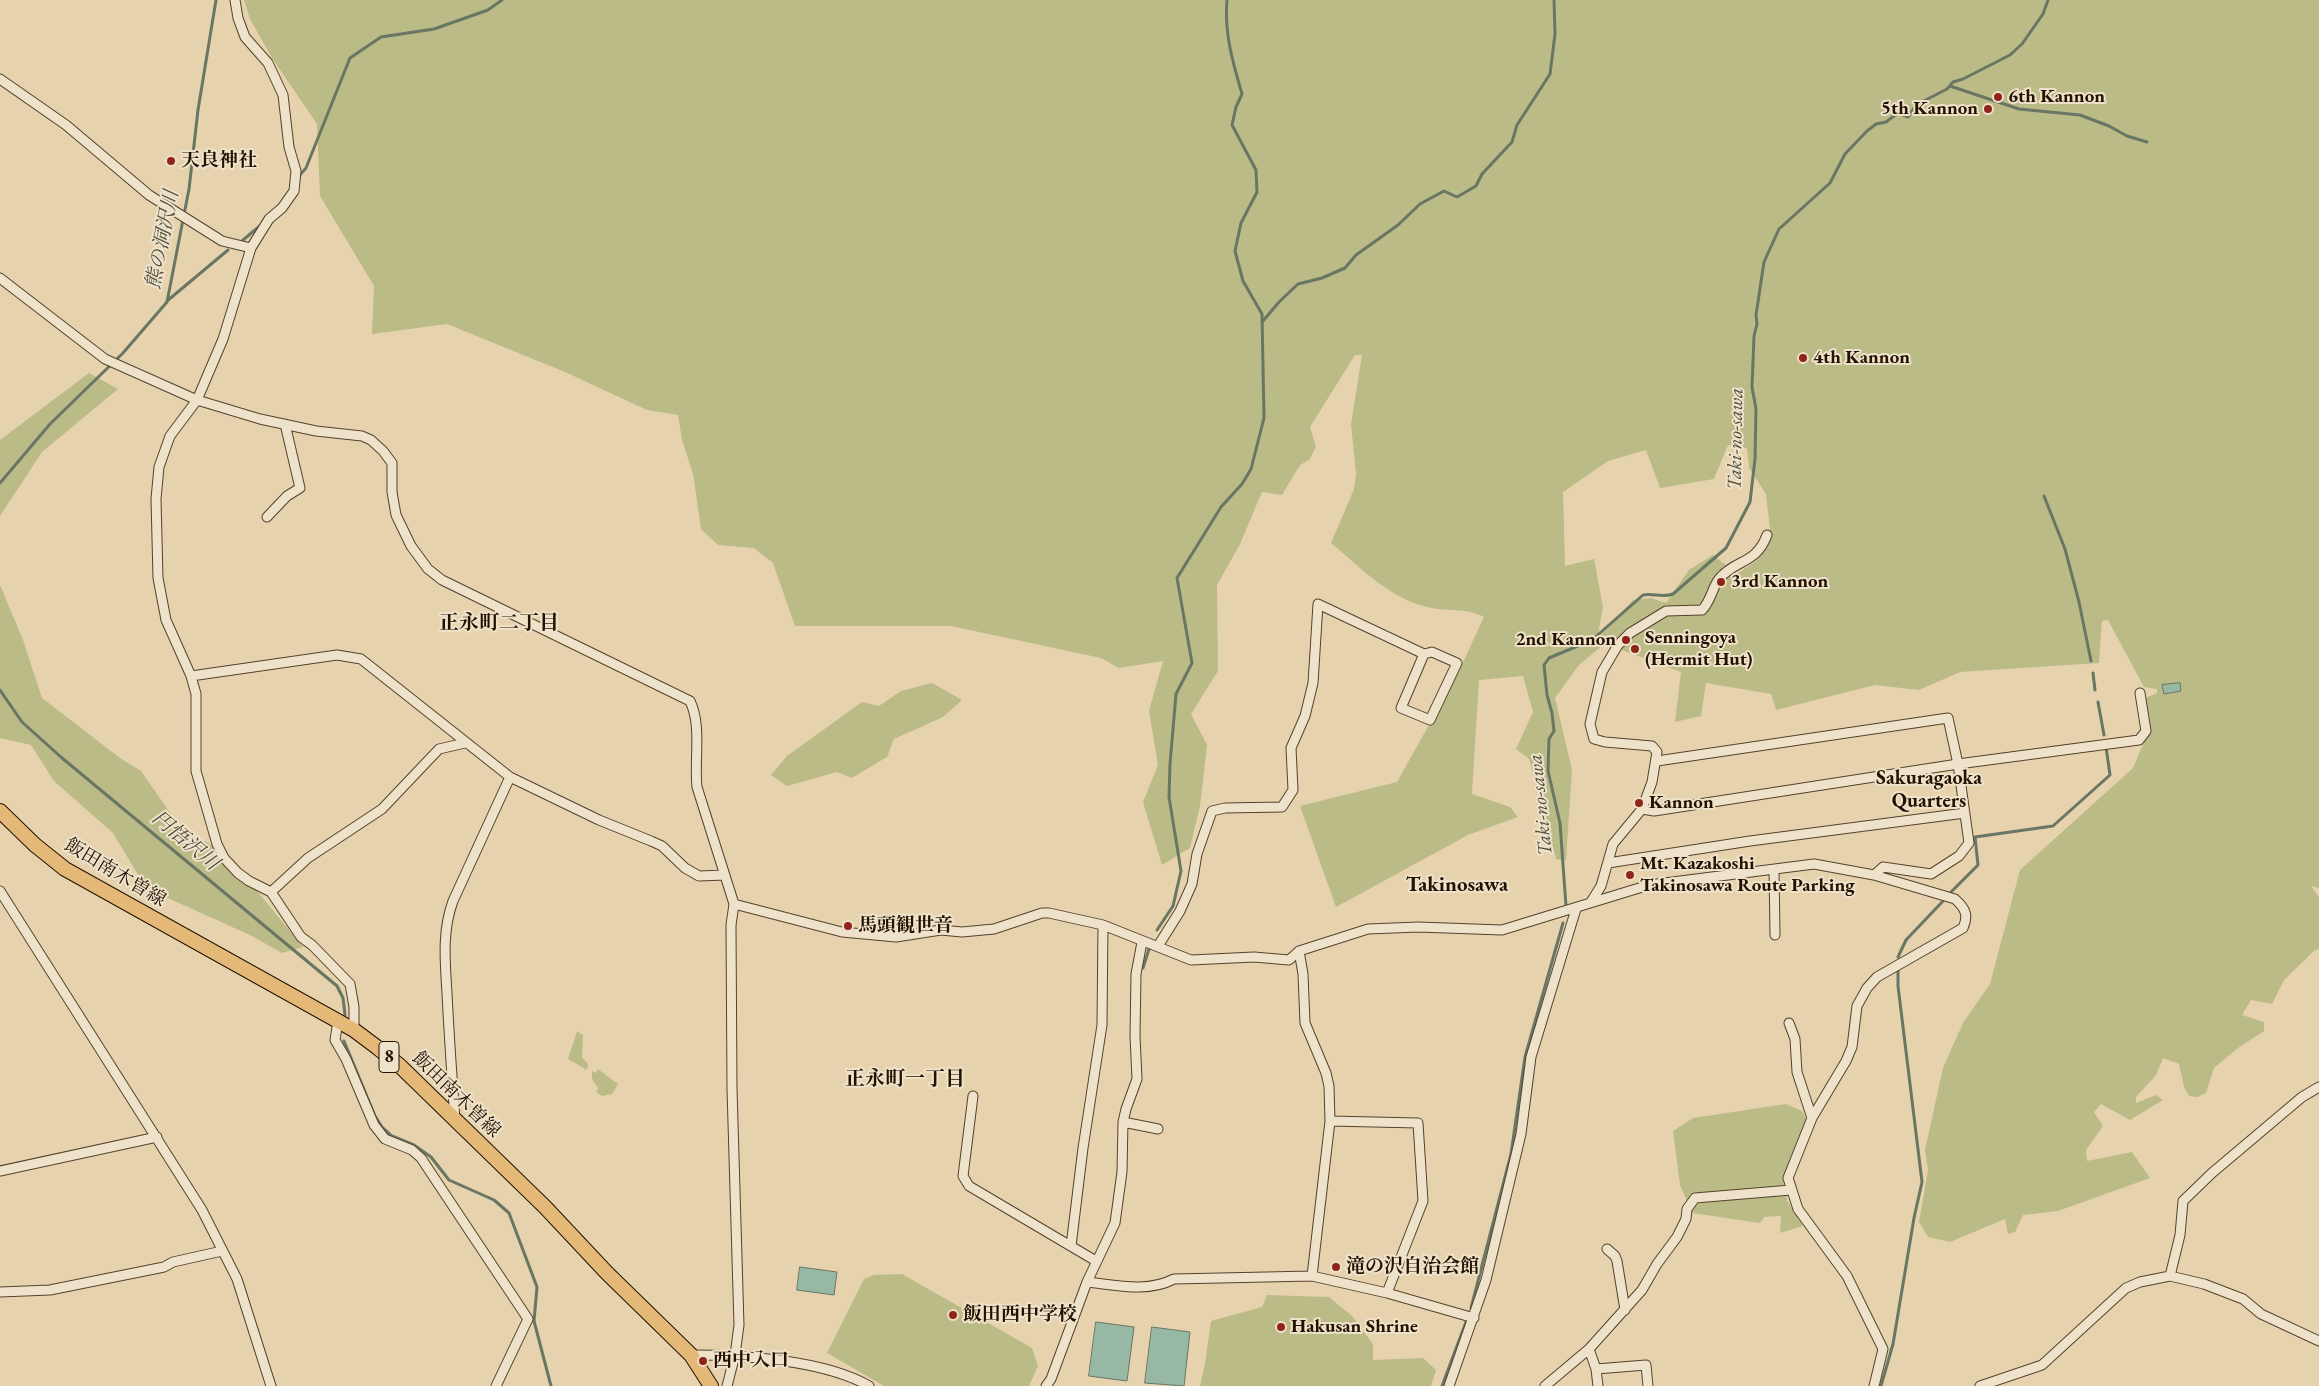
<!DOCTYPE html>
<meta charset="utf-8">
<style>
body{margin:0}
canvas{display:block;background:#e7d2ae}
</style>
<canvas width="2319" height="1386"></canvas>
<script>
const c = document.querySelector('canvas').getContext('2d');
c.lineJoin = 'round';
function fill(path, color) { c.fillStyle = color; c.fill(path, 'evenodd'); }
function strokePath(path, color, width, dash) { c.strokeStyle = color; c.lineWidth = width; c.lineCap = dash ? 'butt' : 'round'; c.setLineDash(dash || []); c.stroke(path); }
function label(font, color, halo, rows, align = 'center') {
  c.font = font + ' "EB Garamond","Noto Serif JP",serif'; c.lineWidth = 4; c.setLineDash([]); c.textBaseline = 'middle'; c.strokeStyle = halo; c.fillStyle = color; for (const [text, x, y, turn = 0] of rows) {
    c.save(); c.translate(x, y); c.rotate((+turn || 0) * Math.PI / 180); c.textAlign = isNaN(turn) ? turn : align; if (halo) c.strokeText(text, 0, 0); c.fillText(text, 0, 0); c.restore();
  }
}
fill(new Path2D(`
 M244 0H2319V888L2311 886 2319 897V949L2314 951 2284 980 2272 1004 2251 1000 2242 1015 2264 1022V1031L2238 1048 2214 1068 2206 1093 2198 1097 2189 1096 2184 1087 2179 1064 2163 1058 2156 1075 2136 1097V1103L2156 1095 2163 1100 2130 1120 2101 1104 2094 1112 2103 1126 2086 1150 2087 1161 2132 1152 2150 1178 2058 1211 2023 1215 2015 1232 2008 1234 2005 1219 1950 1242 1928 1237 1919 1222 1928 1170 1925 1150 1943 1068 1963 1023 1990 984 2020 870 2133 768 2149 731 2145 698 2157 693V689L2144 687 2108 620 2102 621 2099 663 1960 672 1919 690 1875 685 1776 710 1771 694 1706 683 1701 716 1675 722 1681 672 1622 650 1609 647 1600 636 1633 600 1651 598 1666 603 1689 570 1713 555 1737 574 1757 560 1771 539 1766 494 1749 468 1747 448 1728 445 1714 479 1660 488 1646 450 1608 461 1563 492 1565 566 1594 559 1603 607 1598 635 1603 645 1579 665 1555 698 1572 770 1566 860 1556 859 1529 759 1516 749 1533 712 1523 676 1479 680 1472 794 1510 807 1518 817 1468 835 1336 907 1300 806 1397 782 1458 673 1484 617C1466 607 1446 612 1427 607 1389 598 1360 567 1331 543L1354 489 1356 474 1351 424 1362 355H1355L1310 427 1316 447 1309 460 1300 465 1282 495 1262 492 1240 544 1217 585 1218 671 1191 714 1207 745 1200 806 1190 848 1162 865 1143 802 1158 765 1149 711 1163 661 1119 668 1101 658 951 626H795L773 563 754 548 718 545 701 529 693 474 682 440 678 415 647 410 565 372 447 324 372 334 374 286 320 196 317 124 272 58 250 19Z
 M89 373 118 389 42 452 0 516V440Z
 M0 585 23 640 42 698 120 758 141 771 184 833 209 843 228 866 257 891 303 947 282 953 252 936 146 888 113 833 54 781 31 745 0 738Z
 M932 683 962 700 943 717 894 739 887 757 852 778 837 772 787 786 771 775 787 756 862 702 879 706 901 691Z
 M577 1031 583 1035 582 1057 588 1064 587 1070 568 1059Z
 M598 1069 618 1084 612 1094 602 1096 596 1092 598 1088 592 1079V1071L596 1073Z
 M1786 1104 1802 1111 1806 1119 1783 1180 1787 1200 1803 1226 1780 1233 1781 1216 1764 1217 1760 1223 1692 1213 1680 1185 1673 1131 1693 1118Z
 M902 1274 1032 1348 1038 1366 1029 1386H884L827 1353 864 1279 874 1275Z
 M1267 1295 1329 1297 1352 1316 1373 1344V1360L1423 1358 1436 1370 1431 1386H1200L1205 1364 1211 1321 1262 1307Z`), '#babb87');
const water = new Path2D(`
 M2180 683 2181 691 2164 694 2162 685Z
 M800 1267 837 1272 834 1295 797 1290Z
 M1096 1322 1134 1327 1127 1381 1089 1376Z
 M1152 1327 1190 1332 1184 1386 1145 1383Z`);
fill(water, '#98b8a6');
strokePath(water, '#697664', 1);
strokePath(new Path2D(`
 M1950 86 2019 109 2080 115 2109 126 2127 136 2147 142
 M299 176 306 168 350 58 381 37 434 29 488 10 502 0
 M243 240 261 225
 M167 301 228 250
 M1263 321 1279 302 1298 284 1322 278 1345 268 1356 255 1398 225 1420 204 1444 191 1457 197 1476 186 1482 174 1512 142 1517 125 1550 74 1555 34 1554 0
 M0 483 50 424 123 353 167 302 189 189 198 110 216 0
 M2044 496 2065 549 2079 602 2091 661
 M2093 673 2095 690
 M0 690 22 722 62 758 337 986 343 998 345 1015
 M2098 702 2104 735
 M1951 892 1978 865 1975 837 2053 826 2110 775 2106 747
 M1566 906 1560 823 1548 771 1549 739 1554 731 1552 713 1547 695 1544 665 1549 658 1592 640 1643 595C1653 593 1663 598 1673 594L1726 548 1750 502 1755 459 1756 409 1752 387 1754 336 1757 324 1756 315 1764 262 1779 229 1830 183 1845 154 1867 131 1876 124 1886 122 1898 113 1908 117 1916 105 1947 89 1953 82 1963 79 2010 55 2022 44 2043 14 2048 0
 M1157 930 1173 906 1181 871 1169 797 1170 764 1176 694 1192 663 1177 578 1221 507 1242 484 1251 469 1264 418 1262 314 1243 281 1235 251 1241 223 1257 192 1256 170 1232 125 1236 107 1242 94C1233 63 1224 33 1227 0
 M1898 957 1906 940 1944 900
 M1143 968 1149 949
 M344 1041 375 1116 382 1127 392 1136 414 1145 431 1157 449 1180 494 1200 509 1213 537 1287 534 1321 551 1386
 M1471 1308 1511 1154 1525 1057 1563 923
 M1442 1386 1466 1322
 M1881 1386 1893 1344 1914 1218 1922 1182 1898 986V970`), '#697664', 3);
const minor = new Path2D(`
 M235 0 238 18 245 37 268 63 283 95 289 147 296 171 294 191 282 208 269 219 251 248 223 339 197 400 170 436 159 467 156 499 158 578 166 620 191 676 196 694V771L217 844 224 858 238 873 249 881 271 892 301 937 312 945 350 984 354 1007V1030
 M0 79 66 125 149 195 222 241 251 248
 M0 278 105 359 197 400 260 419 316 431 362 436 371 440 383 451 392 463V492L396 515 411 546 428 569 442 580 690 701C702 726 694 759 697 787L734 904 731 925 732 1089 739 1325 735 1355 727 1386
 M267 517 287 496 300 488 285 424
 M191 676 337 655 361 659 510 777 599 820 651 841 662 846 685 868 699 876 725 875
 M1657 761 1948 718 1958 764 1969 843 1959 856 1931 874 1883 867 1874 875
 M1642 809 1654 811 1958 764 2139 740 2146 731 2140 693
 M1608 863 1750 841 1965 813
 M1774 870 1775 935
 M0 891 202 1210 237 1279 271 1386
 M271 892 308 858 382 809 439 749 465 743
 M1591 902 1601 886 1613 844 1642 809 1652 782 1657 752 1652 746 1605 742 1594 739 1590 724 1602 672 1618 645 1630 633 1666 611 1702 610C1711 601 1712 588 1719 579 1735 559 1756 565 1767 535
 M734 904 842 932 896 937 941 930 962 932 994 929 1042 913H1049L1103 925 1191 960 1254 957 1289 960 1299 951 1368 929 1418 927 1502 930 1649 885 1814 864 1874 875 1955 899C1965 908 1969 915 1963 928L1877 977 1867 988 1857 1006 1852 1047 1846 1061 1812 1118 1788 1178 1798 1209 1847 1276 1883 1349 1874 1386
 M1158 946 1180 911 1192 884 1197 854 1212 811 1225 808 1282 807 1293 790 1291 748 1305 716 1313 683 1318 604 1424 654 1432 652 1457 663 1430 720 1401 708 1424 654
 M1299 951 1303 974 1305 1023 1326 1073 1329 1086 1330 1121 1312 1276
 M338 1021 335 1040 346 1059 374 1125 385 1139 412 1150 421 1158 528 1319 496 1386
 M1789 1023 1795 1039 1797 1072 1812 1118
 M973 1096 963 1176 969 1186 1096 1261
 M455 1120C452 1077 449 1035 447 993 445 961 442 931 453 901L510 777
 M1330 1121 1418 1123 1423 1201 1387 1293
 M1123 1122 1158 1129
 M0 1171 157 1137
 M1071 1246 1083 1148 1102 1025 1103 925
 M1607 1249 1615 1256 1617 1261 1625 1310
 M2170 1276 2180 1235 2183 1201 2212 1173 2302 1097 2319 1087
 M1087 1282C1116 1285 1147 1293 1174 1279L1312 1276 1387 1293 1474 1318
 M0 1292 50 1290 164 1267 173 1262 222 1251
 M1589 1349 1596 1369 1598 1386
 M691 1355C743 1355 824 1360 869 1386
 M1596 1369 1646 1365 1648 1386
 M1046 1386 1051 1379 1087 1282 1115 1223 1122 1172 1123 1122 1126 1109 1137 1079 1135 1036 1136 974 1142 942
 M1449 1386 1486 1280 1521 1134 1531 1057 1576 909
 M1545 1386 1589 1349 1642 1290 1657 1264 1677 1237 1686 1219 1687 1209 1695 1198 1791 1190
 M1980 1386 2042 1365 2126 1288 2140 1282 2170 1276 2204 1284 2243 1299 2261 1314 2319 1341`);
const primary = new Path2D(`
 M0 811 35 845 65 869 354 1030 378 1048 400 1066 545 1207 607 1273 691 1355 711 1386`);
strokePath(minor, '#54422c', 11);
strokePath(primary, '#231200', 16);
strokePath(minor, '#efe2ca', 9);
strokePath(primary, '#e4b977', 14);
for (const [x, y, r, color] of [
 [1998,97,5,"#8f2418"],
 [1988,109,5,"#8f2418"],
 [171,161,5,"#8f2418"],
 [1803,358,5,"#8f2418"],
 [1721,582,5,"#8f2418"],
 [1626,640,5,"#8f2418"],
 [1635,649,5,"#8f2418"],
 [1639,803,5,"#8f2418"],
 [1630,875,5,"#8f2418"],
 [848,926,5,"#8f2418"],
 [1336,1267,5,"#8f2418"],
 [953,1315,5,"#8f2418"],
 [1281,1327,5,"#8f2418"],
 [703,1361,5,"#8f2418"]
]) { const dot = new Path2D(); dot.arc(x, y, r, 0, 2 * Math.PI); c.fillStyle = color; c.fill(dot); strokePath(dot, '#efe2ca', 2); }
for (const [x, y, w] of [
 [389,1057,20]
]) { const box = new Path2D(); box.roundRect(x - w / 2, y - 15.5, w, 31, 4); c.fillStyle = '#efe2ca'; c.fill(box); strokePath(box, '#231200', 1); }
label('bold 18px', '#231200', null, [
 ["8",389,1057]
]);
label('bold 19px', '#231200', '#efe2ca', [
 ["6th Kannon",2008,97],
 ["5th Kannon",1978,109,"right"],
 ["天良神社",181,161],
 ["4th Kannon",1813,358],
 ["3rd Kannon",1731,582],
 ["Senningoya",1645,638],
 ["(Hermit Hut)",1645,660],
 ["2nd Kannon",1616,640,"right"],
 ["Kannon",1649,803],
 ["Mt. Kazakoshi",1640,864],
 ["Takinosawa Route Parking",1640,886],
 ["馬頭観世音",858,926],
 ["滝の沢自治会館",1346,1267],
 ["飯田西中学校",963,1315],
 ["Hakusan Shrine",1291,1327],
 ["西中入口",713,1361]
], 'left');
label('19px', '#231200', '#efe2ca', [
 ["飯田南木曽線",115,873,31],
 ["飯田南木曽線",456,1095,44]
]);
label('italic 20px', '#4c4c3a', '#efe2ca', [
 ["熊の洞沢川",163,240,-79],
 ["Taki-no-sawa",1736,439,-89],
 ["Taki-no-sawa",1541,805,-96],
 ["円悟沢川",185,841,40]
]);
label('bold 20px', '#231200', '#efe2ca', [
 ["正永町二丁目",499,624],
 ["Sakuragaoka",1929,779],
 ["Quarters",1929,802],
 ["正永町一丁目",905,1080]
]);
label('bold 21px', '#231200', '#efe2ca', [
 ["Takinosawa",1457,885]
]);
</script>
